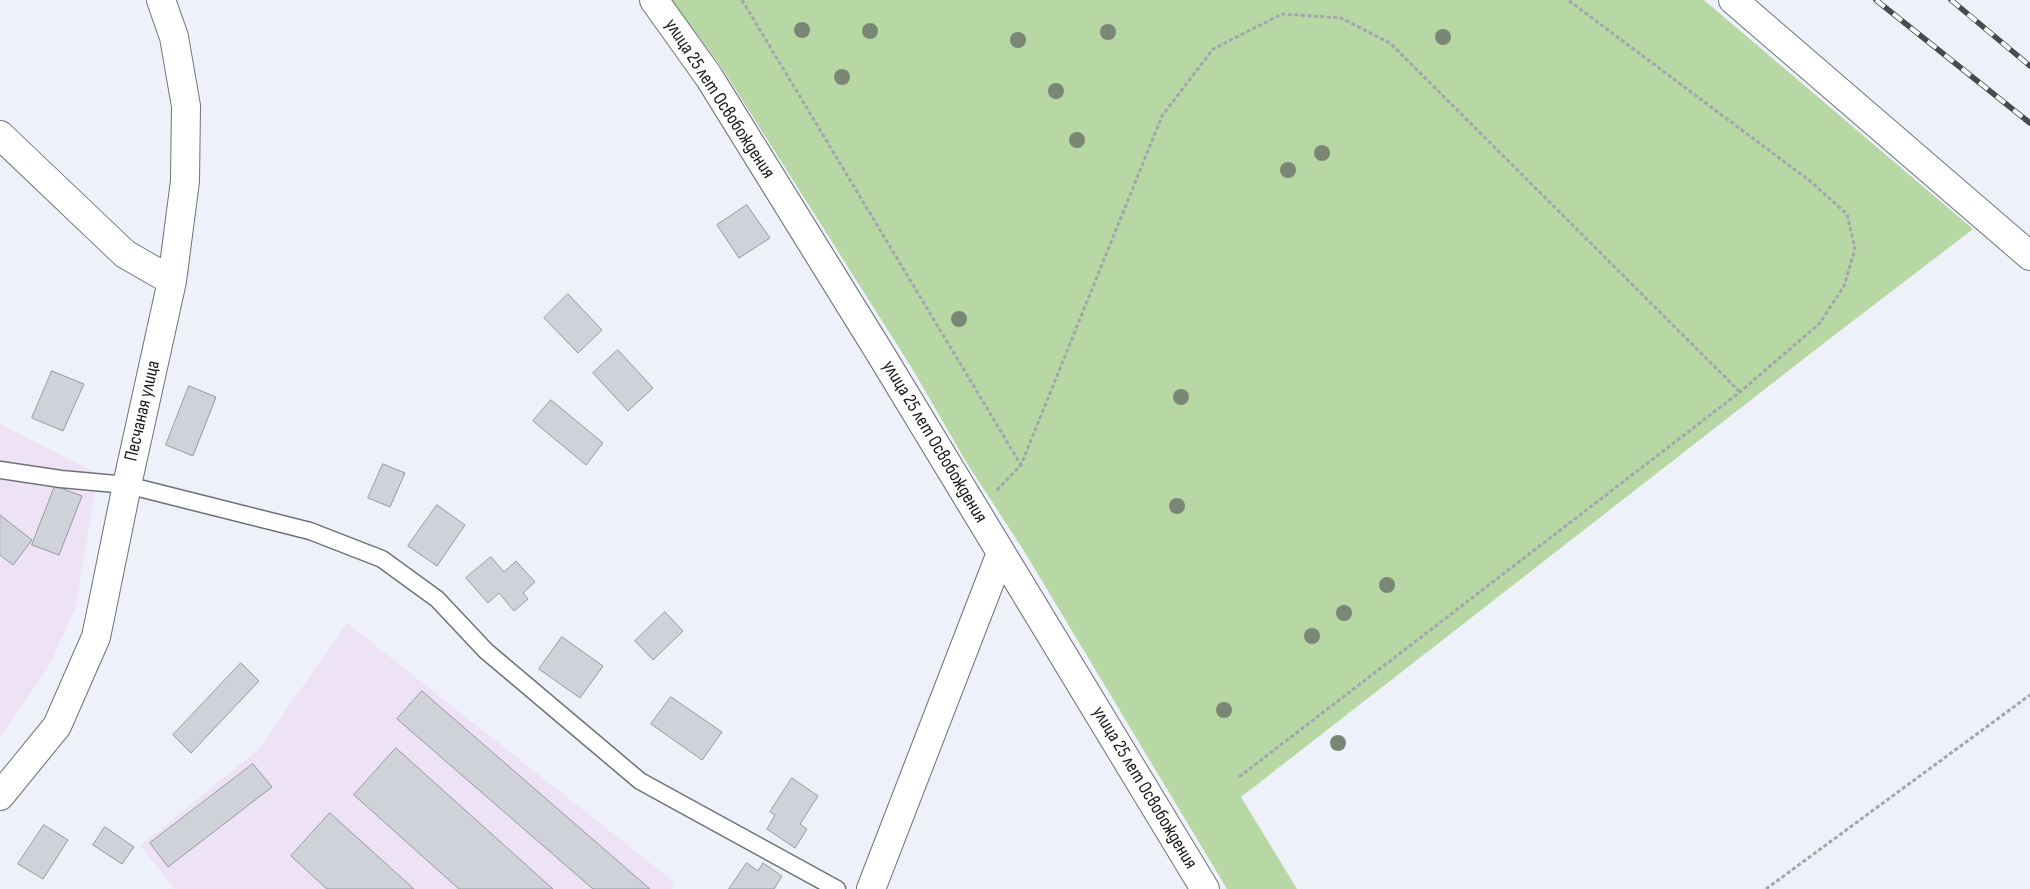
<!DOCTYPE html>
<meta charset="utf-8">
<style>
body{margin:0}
canvas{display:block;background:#eef1f9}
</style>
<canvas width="2030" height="889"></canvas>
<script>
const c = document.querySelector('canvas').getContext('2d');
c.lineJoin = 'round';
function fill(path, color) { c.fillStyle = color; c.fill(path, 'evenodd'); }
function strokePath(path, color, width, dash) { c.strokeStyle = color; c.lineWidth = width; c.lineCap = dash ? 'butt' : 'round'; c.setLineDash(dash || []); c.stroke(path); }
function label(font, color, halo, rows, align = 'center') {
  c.font = font + ' "Sofia Sans Condensed",sans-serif'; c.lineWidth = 4; c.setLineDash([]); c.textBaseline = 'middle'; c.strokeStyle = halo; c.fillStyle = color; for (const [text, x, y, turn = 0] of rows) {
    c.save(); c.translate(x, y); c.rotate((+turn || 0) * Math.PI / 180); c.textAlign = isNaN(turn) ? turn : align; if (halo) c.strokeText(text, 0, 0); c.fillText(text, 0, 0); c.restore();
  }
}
fill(new Path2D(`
 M0 424 98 474 75 610 48 668 0 737Z
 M347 623 674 882 671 889H175L140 846 258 750Z`), '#eee2f6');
fill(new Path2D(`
 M671 0H1704L1973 229 1819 347 1241 797 1297 889H1227L1024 551 968 465 913 370 722 68Z`), '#b7d8a4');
const building = new Path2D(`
 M747 205 770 238 739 258 717 225Z
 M568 294 602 330 578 353 544 318Z
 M618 350 653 388 628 411 593 373Z
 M52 371 84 384 63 431 32 418Z
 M189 386 216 397 193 456 166 445Z
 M551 400 603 443 586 465 533 421Z
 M383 464 405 473 390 507 368 498Z
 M55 486 82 496 59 555 32 545Z
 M437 505 465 525 437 566 408 546Z
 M0 515 32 540 13 565 0 555Z
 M491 557 504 572 516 561 535 582 523 593 528 599 514 611 499 593 488 603 466 578Z
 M665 612 683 631 653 660 635 641Z
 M562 637 603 666 580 698 539 669Z
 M241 663 259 681 191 753 173 735Z
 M422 691 650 889H593L397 719Z
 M671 697 722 732 702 760 651 724Z
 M396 748 553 889H459L354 795Z
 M253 764 272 787 168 867 150 843Z
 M792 778 818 796 800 824 807 829 795 848 767 829 775 815 770 812Z
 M330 813 414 889H327L291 856Z
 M44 825 68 840 43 879 18 864Z
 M105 827 134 847 122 864 93 845Z
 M747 863 758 871 763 863 782 876 774 889H729Z`);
fill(building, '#d0d2da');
strokePath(building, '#9698a0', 1);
const lane = new Path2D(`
 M0 470 61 479 127 485 310 531 382 559 437 599 486 651 640 781 837 889`);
const street = new Path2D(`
 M654 0 709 77 880 353 1205 889
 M1733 0 2030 256
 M0 135 125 254 172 281
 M0 796 57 726 96 637 127 485 172 281 185 181 186 106 174 37 161 0
 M871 889 1001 553`);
strokePath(lane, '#707279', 19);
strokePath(street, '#707279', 30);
strokePath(new Path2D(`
 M742 0 1021 465
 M997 490 1021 465 1162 116 1213 49 1282 14 1341 18 1390 43 1740 392
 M1239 777 1740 392 1820 323 1844 286 1855 249 1847 214 1810 181 1568 0
 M1766 889 2030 695`), '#a3a5ac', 3, [4, 2.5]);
strokePath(lane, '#fff', 16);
strokePath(street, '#fff', 28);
const rail = new Path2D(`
 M1876 0 2030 123
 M1951 0 2030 66`);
strokePath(rail, '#494a4e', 5.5);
strokePath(rail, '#fff', 4, [11]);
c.fillStyle = '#798774';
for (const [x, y] of [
 [802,30],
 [870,31],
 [1108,32],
 [1443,37],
 [1018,40],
 [842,77],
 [1056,91],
 [1077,140],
 [1322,153],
 [1288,170],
 [959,319],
 [1181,397],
 [1177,506],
 [1387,585],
 [1344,613],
 [1312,636],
 [1224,710],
 [1338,743]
]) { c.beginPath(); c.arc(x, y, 8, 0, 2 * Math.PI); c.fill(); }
label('19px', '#18191c', '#fff', [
 ["улица 25 лет Освобождения",719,99,57],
 ["Песчаная улица",143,411,-77],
 ["улица 25 лет Освобождения",934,442,59],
 ["улица 25 лет Освобождения",1144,788,59]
]);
</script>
